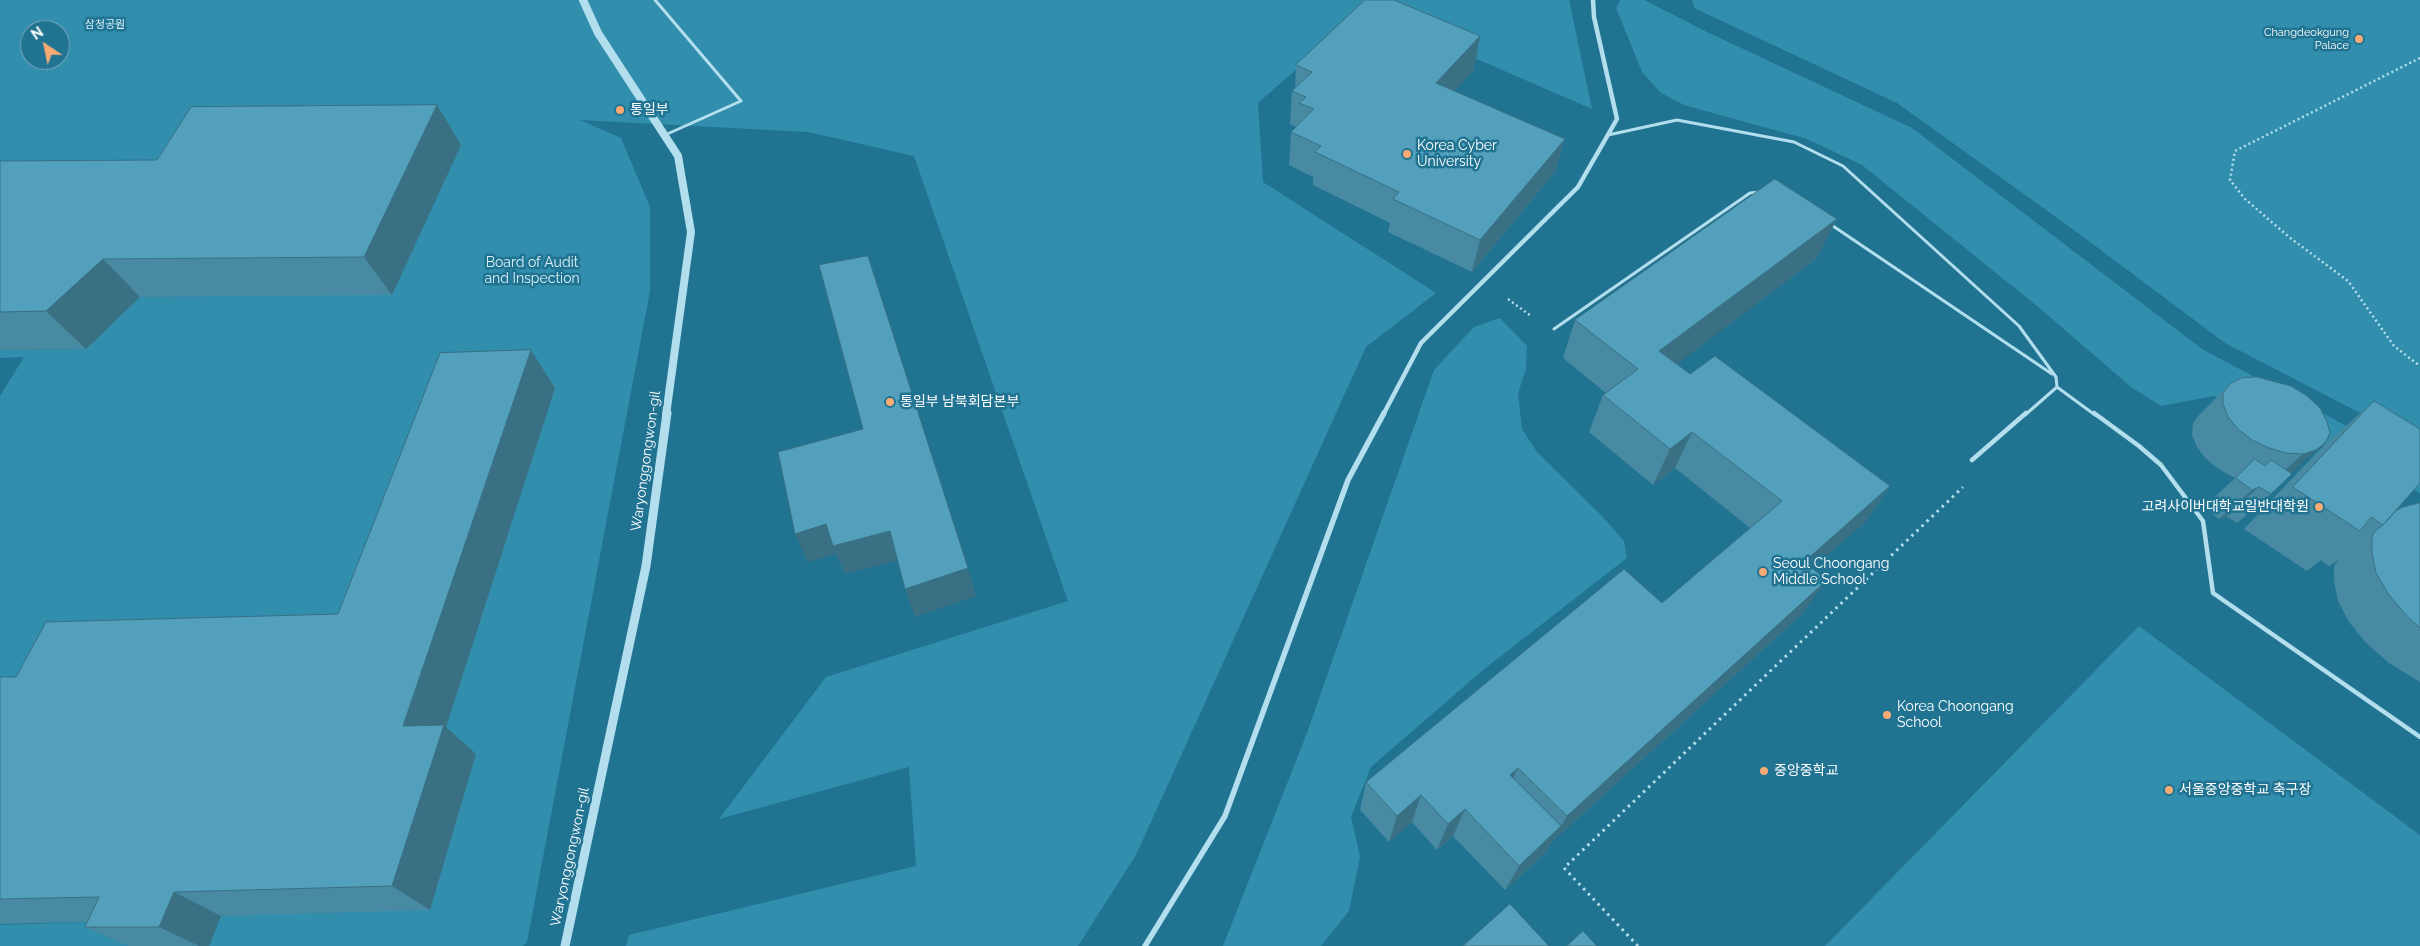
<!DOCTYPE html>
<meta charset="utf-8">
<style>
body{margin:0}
#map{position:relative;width:2420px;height:946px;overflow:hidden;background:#217392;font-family:Raleway,sans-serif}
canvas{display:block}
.north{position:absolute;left:20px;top:20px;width:50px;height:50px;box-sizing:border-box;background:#217392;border:1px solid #7aabbe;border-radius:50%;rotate:326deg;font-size:14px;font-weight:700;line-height:20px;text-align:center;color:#fff}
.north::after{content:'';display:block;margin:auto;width:18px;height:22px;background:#faab74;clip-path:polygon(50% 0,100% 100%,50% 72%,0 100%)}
</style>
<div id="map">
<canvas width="2420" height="946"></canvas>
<div class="north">N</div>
</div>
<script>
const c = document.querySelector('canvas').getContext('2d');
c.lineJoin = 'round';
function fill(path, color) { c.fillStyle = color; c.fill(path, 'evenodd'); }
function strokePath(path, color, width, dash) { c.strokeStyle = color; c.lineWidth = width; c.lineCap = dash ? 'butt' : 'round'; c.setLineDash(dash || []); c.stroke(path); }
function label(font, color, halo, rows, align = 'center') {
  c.font = font + ' Raleway,"Noto Sans KR",sans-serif'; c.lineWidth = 5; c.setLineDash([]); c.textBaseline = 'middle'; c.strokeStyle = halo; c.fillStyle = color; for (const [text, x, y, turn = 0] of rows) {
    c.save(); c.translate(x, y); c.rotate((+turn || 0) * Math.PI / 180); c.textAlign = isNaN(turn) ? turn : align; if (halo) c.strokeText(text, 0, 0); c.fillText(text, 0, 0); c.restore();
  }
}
fill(new Path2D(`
 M0 0H1569L1592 109 1364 10 1258 103 1263 182 1436 293 1366 347 1136 855 1078 946H626L629 935 916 866 909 767 719 819 826 677 1068 601 914 156 808 132 580 120 621 138 650 207V291L527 942 523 946H209L221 916 437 755 373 647 0 709V396L24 357 0 358V350L86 349 191 200 0 177ZM30 30H60V60H30Z
 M1620 0H1644L1707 32 1912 128 2202 349 2420 465V493L2267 412 2214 396 2161 406 2131 387 2037 306 1862 165 1807 139 1684 105 1661 93 1642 72 1616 8Z
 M1692 0H2420V444L2225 343 2074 230 1897 103 1694 8Z
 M1500 318 1527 346 1526 369 1518 393 1522 429 1537 452 1601 515 1624 541 1627 558 1483 670 1371 767 1351 817 1360 857 1349 911 1321 946H1223L1307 733 1434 370 1474 327Z
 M2139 626 2420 835V946H1825Z
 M149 920 138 946H0V925Z`), '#318ead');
strokePath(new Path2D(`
 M2420 58 2235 151 2230 180 2245 199 2289 237 2348 281 2394 346 2420 366
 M1508 299 1531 316`), '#b2deed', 2.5, [2, 3]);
strokePath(new Path2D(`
 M1638 946 1564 868 1963 487`), '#b2deed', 3, [2.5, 4.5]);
strokePath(new Path2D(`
 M655 0 741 101 665 135
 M1608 135 1677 120 1794 142 1843 166 2019 326 2056 377 2057 387 2025 415
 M1830 224 2052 374
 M1554 329 1750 193 1760 192
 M2057 387 2095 415`), '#b2deed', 3);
strokePath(new Path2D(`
 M2094 413 2139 446 2161 465 2203 521 2213 593 2420 737
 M1972 460 2026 413`), '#b2deed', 4.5);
strokePath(new Path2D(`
 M1383 415 1421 343 1578 187 1617 119 1594 17 1593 0`), '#b2deed', 4.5);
strokePath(new Path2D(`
 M1145 946 1225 816 1348 480 1384 413`), '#b2deed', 5.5);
strokePath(new Path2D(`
 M583 0 598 33 678 156 691 232 666 415`), '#b2deed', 8);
strokePath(new Path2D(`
 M565 946 646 566 667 413`), '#b2deed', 9);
fill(new Path2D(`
 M1296 65 1474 70 1454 91 1565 139 1555 172 1472 272 1388 232 1390 223 1313 185V177L1289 165 1291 132 1296 127 1290 124 1292 91 1295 88Z
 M437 105 461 145 392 295 140 297 86 349 0 350V161L157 160Z
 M1837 219 1816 259 1676 364 1690 374 1890 486 1865 522 1812 568 1803 613 1551 843 1546 852 1505 890 1453 836 1437 850 1412 822 1389 842 1360 810 1366 782 1662 603 1750 528 1675 468 1653 485 1589 432 1603 395 1606 393 1563 358 1575 320Z
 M2230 384 2327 422 2291 473 2271 494 2237 523 2226 516 2219 519 2204 507 2235 478 2220 470 2206 459 2197 447 2192 435 2193 423 2199 415Z
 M555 388 446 727 476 754 430 910 221 916 209 946H129L85 927 87 922 0 924V677H16L338 614Z
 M2374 401 2397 510 2420 503V682L2389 663 2366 643 2349 622 2338 601 2334 581V566L2338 560 2329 566 2321 560 2307 571 2244 529 2324 445Z`), '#478aa2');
fill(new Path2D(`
 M1480 36 1474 70 1430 117 1436 83Z
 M437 105 461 145 392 295 364 257Z
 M1565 139 1555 172 1472 272 1480 240Z
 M1837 219 1816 259 1644 389 1659 351Z
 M103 259 140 297 86 349 46 311Z
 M531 350 555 388 446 727 476 754 430 910 392 886 403 726Z
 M1692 432 1675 468 1653 485 1670 449Z
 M2325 443 2291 473 2269 484 2303 454Z
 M1890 486 1865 522 1781 596 1804 562Z
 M2259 487 2226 516 2219 519 2252 490Z
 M826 524 890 531 900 560 845 574 836 554 808 562 795 534Z
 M968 568 976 596 915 617 905 589Z
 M1827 580 1803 613 1551 843 1567 816Z
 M1518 768 1505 796 1510 775Z
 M1421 795 1412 822 1389 842 1397 816Z
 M1465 809 1453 836 1437 850 1448 824Z
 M1561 826 1546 852 1505 890 1519 866Z
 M174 892 221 916 209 946H199L159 927Z`), '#397084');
const building = new Path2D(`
 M1365 0H1394L1480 36 1436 83 1565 139 1480 240 1393 199 1399 192 1315 152 1321 146 1291 132 1314 109 1299 103 1306 97 1292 91 1312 72 1296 65Z
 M437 105 364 257 103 259 46 311 0 312V161L157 160 191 107Z
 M1775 179 1837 219 1659 351 1690 374 1715 356 1890 486 1804 562 1827 580 1567 816 1518 768 1510 775 1561 826 1519 866 1465 809 1448 824 1421 795 1397 816 1366 782 1624 569 1662 603 1782 501 1692 432 1670 449 1603 395 1638 369 1575 320Z
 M868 256 968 568 905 589 890 531 833 546 826 524 795 534 778 452 863 429 819 265Z
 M531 350 403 726 444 725 392 886 174 892 159 927H85L99 897 0 899V677H16L46 622 338 614 440 353Z
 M2257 377 2291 386 2307 396 2320 408 2327 422 2330 433 2325 443 2316 450 2303 454 2286 453 2269 448 2252 440 2238 429 2228 417 2223 404V393L2230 384 2241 378Z
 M2374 401 2420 429V483L2383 525 2371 517 2360 531 2293 487Z
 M2255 459 2265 466 2271 460 2292 474 2271 494 2259 487 2252 490 2236 478Z
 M2420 503V628L2407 616 2389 595 2376 573 2372 553V537L2375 531 2383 525 2397 510 2403 507Z
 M1510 904 1549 946H1463Z
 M1583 931 1597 946H1567Z`);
fill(building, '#52a0bc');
strokePath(building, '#397084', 1);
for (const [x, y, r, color] of [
 [2359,39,5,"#faab74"],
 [620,110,5,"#faab74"],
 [1407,154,5,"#faab74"],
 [890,402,5,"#faab74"],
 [2319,507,5,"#faab74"],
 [1763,572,5,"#faab74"],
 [1887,715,5,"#faab74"],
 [1764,771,5,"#faab74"],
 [2169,790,5,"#faab74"]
]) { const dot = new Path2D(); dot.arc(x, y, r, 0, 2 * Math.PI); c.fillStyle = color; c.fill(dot); strokePath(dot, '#217392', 2); }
label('11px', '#d8f1f9', '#217392', [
 ["삼청공원",105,25]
]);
label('11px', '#fff', '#217392', [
 ["Changdeokgung",2349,33],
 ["Palace",2349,46]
], 'right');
label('14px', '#fff', '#217392', [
 ["통일부",630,110],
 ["Korea Cyber",1417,146],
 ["University",1417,162],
 ["통일부 남북회담본부",900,402],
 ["고려사이버대학교일반대학원",2309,507,"right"],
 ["Seoul Choongang",1773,564],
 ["Middle School",1773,580],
 ["Korea Choongang",1897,707],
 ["School",1897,723],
 ["중앙중학교",1774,771],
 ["서울중앙중학교 축구장",2179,790]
], 'left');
label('14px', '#d8f1f9', '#217392', [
 ["Board of Audit",532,263],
 ["and Inspection",532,279]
]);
label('14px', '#fff', '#217392', [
 ["Waryonggongwon-gil",646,461,-82],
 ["Waryonggongwon-gil",570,857,-78]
]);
</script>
